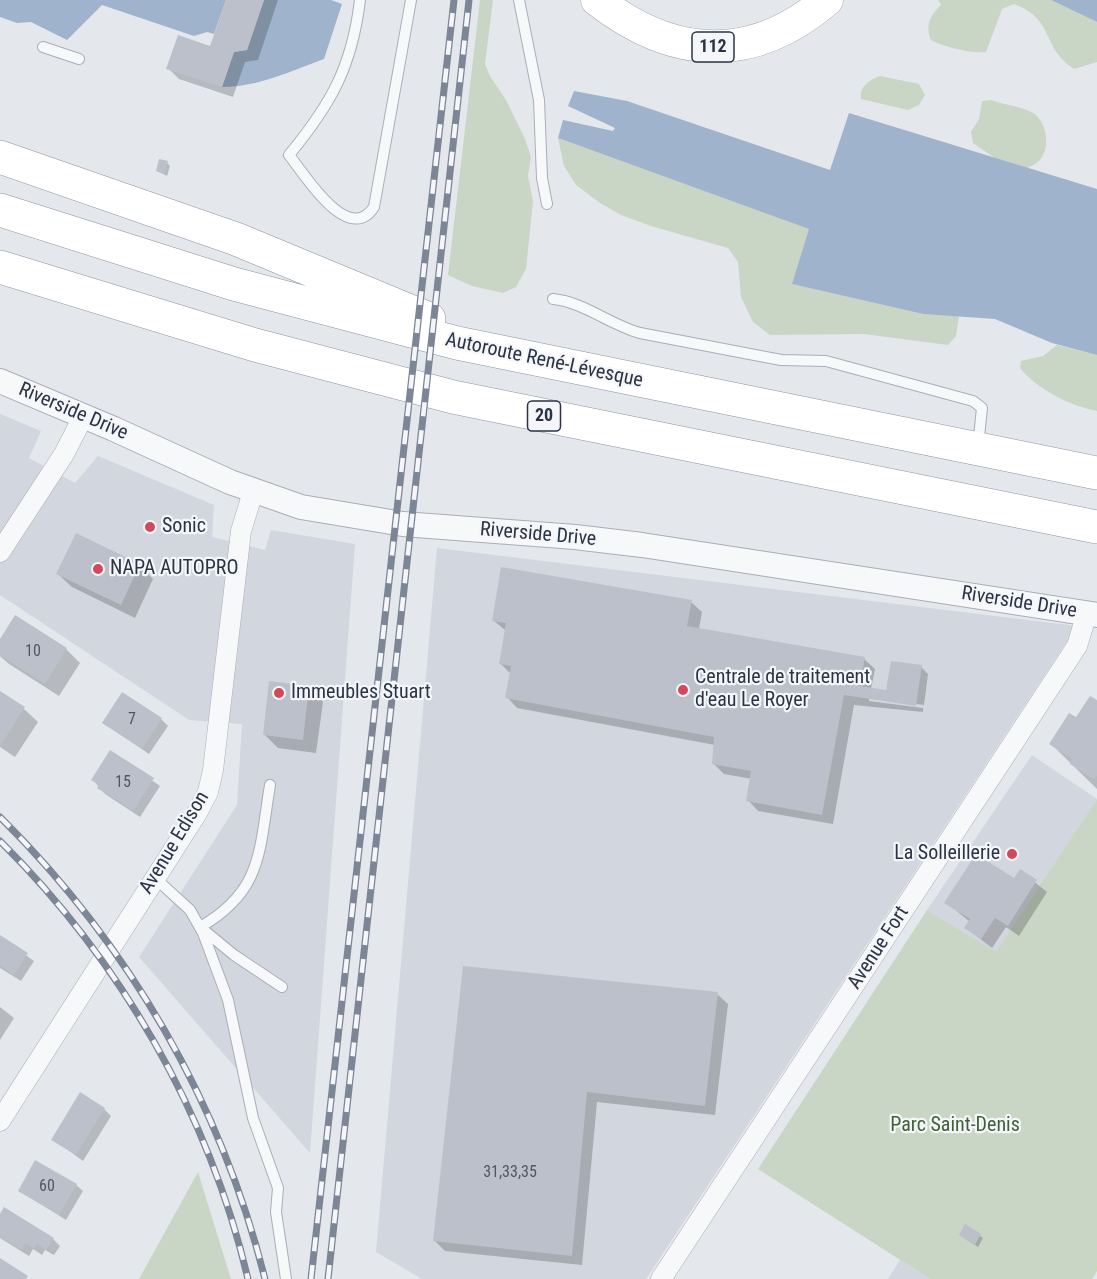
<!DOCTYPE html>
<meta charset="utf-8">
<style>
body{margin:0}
canvas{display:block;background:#e4e7ec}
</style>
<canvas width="1097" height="1279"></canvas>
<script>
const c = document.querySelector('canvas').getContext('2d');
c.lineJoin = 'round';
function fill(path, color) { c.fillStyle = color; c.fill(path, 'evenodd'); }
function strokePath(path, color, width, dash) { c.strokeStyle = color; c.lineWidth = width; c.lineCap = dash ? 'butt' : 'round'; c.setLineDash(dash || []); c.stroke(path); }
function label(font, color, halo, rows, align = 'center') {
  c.font = font + ' "Roboto Condensed",sans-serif'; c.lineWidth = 4.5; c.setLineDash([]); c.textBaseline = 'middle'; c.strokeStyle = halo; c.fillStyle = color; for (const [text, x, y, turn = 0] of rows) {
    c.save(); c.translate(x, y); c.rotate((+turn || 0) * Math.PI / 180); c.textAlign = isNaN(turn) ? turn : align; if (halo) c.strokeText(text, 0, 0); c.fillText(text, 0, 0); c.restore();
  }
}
fill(new Path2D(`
 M0 414 41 431 29 458 75 483 98 456 214 505 212 537 265 550 271 530 355 544 310 1153 139 957 237 805 242 724 189 720 0 595Z
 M437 548 1077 626 646 1279H422L376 1252Z
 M1032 755 1097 799 996 953 927 910Z
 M900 1260 930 1279H888Z`), '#d2d6de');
fill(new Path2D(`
 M480 0H493L485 64 490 76 506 100 525 139 531 157 528 176 533 201 526 269 516 287 503 293 472 286 448 275Z
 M938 0H1051L1097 22V62L1074 69C1040 46 1056 20 1014 4L1002 9 986 52C973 54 943 47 931 40 925 25 930 16 941 5Z
 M880 76 919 84 925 95 919 105 908 110 861 99C859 87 869 80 880 76Z
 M991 100C1004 105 1022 106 1033 113 1047 122 1051 147 1040 160 1037 163 1031 166 1028 168L995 158 973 143 971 132 979 119 982 101Z
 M558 138 810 229 793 284 923 314 959 316 956 336 948 345 864 334 770 335 753 322 741 297 738 262 728 248 651 226 621 215 600 203 576 185 564 166Z
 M1057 345 1097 355V411C1070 406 1037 389 1020 368L1021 361 1043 356Z
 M1097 799V1271L1092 1279H930L758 1169 927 910 996 952Z
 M198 1172 231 1279H139Z`), '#c9d6c5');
fill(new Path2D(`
 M0 0H226L214 34 207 32 194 36 102 5 67 40 31 22 17 23 0 17Z
 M264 0H331L342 4 324 59C291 71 258 87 222 87L234 52 247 50Z
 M1051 0H1097V22Z
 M574 91 627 101 830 170 849 113 1097 189V355L1052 343 995 319 923 314 792 284 809 229 558 138 563 120 613 131 615 128 568 106Z`), '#9fb4cc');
fill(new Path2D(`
 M227 0H278L258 60 245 62 233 97 179 79 168 68 211 48Z
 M167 163 170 166 167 176 157 171Z
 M139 565 153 579 135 618 72 587 58 574Z
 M691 602 702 612 699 629 864 659 875 669 871 689 888 691 921 667 928 674 924 705 869 698V701L923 708V712L854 705 833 824 758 811 748 800 752 779 724 774 713 763 715 745 517 708 507 697 511 674 500 663 506 631 493 620Z
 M16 617 66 649 80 663 59 696 9 664 0 656V642Z
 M309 688 323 702 316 753 278 748 265 735Z
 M0 693 24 709 38 722 15 757 0 747Z
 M1097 702V789L1051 744Z
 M161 719 168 726 149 754 104 723Z
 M111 752 160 786 140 817 105 794 93 780Z
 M1021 871 1047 892 1019 936 1006 927 992 948 966 928 970 922 946 902 1015 880Z
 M0 937 34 961 21 981 0 968Z
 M464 968 717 994 728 1004 715 1115 597 1102 582 1265 445 1251 434 1240Z
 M0 1007 14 1018 0 1040Z
 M104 1109 111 1116 83 1161 53 1139Z
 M76 1185 83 1191 66 1220 20 1191Z
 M0 1217 53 1239 60 1246 54 1255 45 1250 42 1255 33 1249 29 1256 0 1238Z
 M966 1226 983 1238 978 1247 964 1238Z`), '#0003');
fill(new Path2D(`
 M226 0H264L247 50 234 52 222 87 166 69 178 35 210 46Z
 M159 159 168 161 164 174 156 171Z
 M76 533 140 564 121 605 56 574Z
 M501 567 692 600 687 626 865 657 860 686 886 690 891 661 922 665 916 706 844 695 822 815 746 801 751 771 712 764 714 737 505 698 511 666 499 664 506 623 492 621Z
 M15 615 67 648 45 684 0 655V639Z
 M269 681 309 686 303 740 263 735Z
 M0 691 25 707 0 746Z
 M122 692 162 718 142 749 102 723Z
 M1090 696 1097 700V776L1093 779 1070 764 1072 759 1049 744 1069 713 1076 717Z
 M110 750 154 778 133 811 97 788 99 785 91 780Z
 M976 854 1014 878 1020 869 1037 880 1008 926 995 918 981 939 964 928 970 919 944 903Z
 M0 935 28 953 14 975 0 966Z
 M463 966 718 992 705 1106 587 1092 572 1256 433 1241Z
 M80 1092 105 1108 76 1155 51 1140Z
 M35 1160 77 1184 59 1215 18 1191Z
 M4 1207 54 1238 46 1250 37 1244 34 1249 26 1243 22 1250 0 1237V1214Z
 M965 1224 981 1234 975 1245 959 1235Z
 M0 1258 28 1276 26 1279H0Z`), '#bbc0ca');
const service = new Path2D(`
 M360 0C352 67 331 104 289 155 303 172 348 247 374 207L411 0
 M519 0 539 100 542 178 547 204
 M43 47 79 59
 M553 299C584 302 610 325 640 333L781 360 826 361 973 401 982 408 978 446
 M270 785C259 851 263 891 200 927L234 955 282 987
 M155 878 190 910 203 933 228 1000 253 1118 278 1188 276 1212 286 1279`);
const minor = new Path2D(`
 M0 552 64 454 83 417
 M0 1121 197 813 208 792 213 770 241 531 253 492
 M661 1279 1077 646 1087 613`);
const tertiary = new Path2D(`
 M0 381 114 429 230 482 301 507 403 524 575 537 642 545 1097 615`);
const primary = new Path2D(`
 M597 0C674 60 752 64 827 0`);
const motorway = new Path2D(`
 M0 157 236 239 429 319
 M0 210 234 284 457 343 1097 473
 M0 267 255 345 453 397 1097 527`);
strokePath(service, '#a9aeb7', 12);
strokePath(minor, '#a9aeb7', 21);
strokePath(tertiary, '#a9aeb7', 26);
strokePath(primary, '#a3abb8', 33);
strokePath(motorway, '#8b94a3', 34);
strokePath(service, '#f7f8fa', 10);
strokePath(minor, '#f7f8fa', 20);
strokePath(tertiary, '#f7f8fa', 24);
strokePath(primary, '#fff', 32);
strokePath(motorway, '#fff', 33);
const rail = new Path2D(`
 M0 817C129 945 221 1103 265 1279
 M0 841C120 960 209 1113 248 1279
 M311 1279 454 0
 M328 1279 469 0`);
strokePath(rail, '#7d8696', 7);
strokePath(rail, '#f4f6f9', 4.5, [14]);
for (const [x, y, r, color] of [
 [150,527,6,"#d1495b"],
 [98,569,6,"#d1495b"],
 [683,690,6,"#d1495b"],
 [279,693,6,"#d1495b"],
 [1012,854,6,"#d1495b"]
]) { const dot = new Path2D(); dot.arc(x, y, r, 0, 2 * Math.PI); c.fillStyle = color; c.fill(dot); strokePath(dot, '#f4f6f9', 2); }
label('16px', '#4f5766', null, [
 ["10",33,652],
 ["7",132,720],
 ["15",123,783],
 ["31,33,35",510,1173],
 ["60",47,1187]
]);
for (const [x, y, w] of [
 [713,47,42],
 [544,416,33]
]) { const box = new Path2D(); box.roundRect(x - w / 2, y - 15, w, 30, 4.5); c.fillStyle = '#f4f6f9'; c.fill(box); strokePath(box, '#2b3445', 1.5); }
label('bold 18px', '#2b3445', null, [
 ["112",713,47],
 ["20",544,416]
]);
label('20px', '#2b3445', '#f4f6f9', [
 ["Autoroute René-Lévesque",544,361,12],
 ["Riverside Drive",73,412,23],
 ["Riverside Drive",538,535,5],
 ["Riverside Drive",1019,603,9],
 ["Avenue Edison",175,843,-59],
 ["Avenue Fort",879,948,-57]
]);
label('20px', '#2b3445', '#f4f6f9', [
 ["Sonic",162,527],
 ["NAPA AUTOPRO",110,569],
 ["Centrale de traitement",695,678],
 ["d'eau Le Royer",695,701],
 ["Immeubles Stuart",291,693],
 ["La Solleillerie",1000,854,"right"]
], 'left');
label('20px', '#3f6138', '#f4f6f9', [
 ["Parc Saint-Denis",955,1126]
]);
</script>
